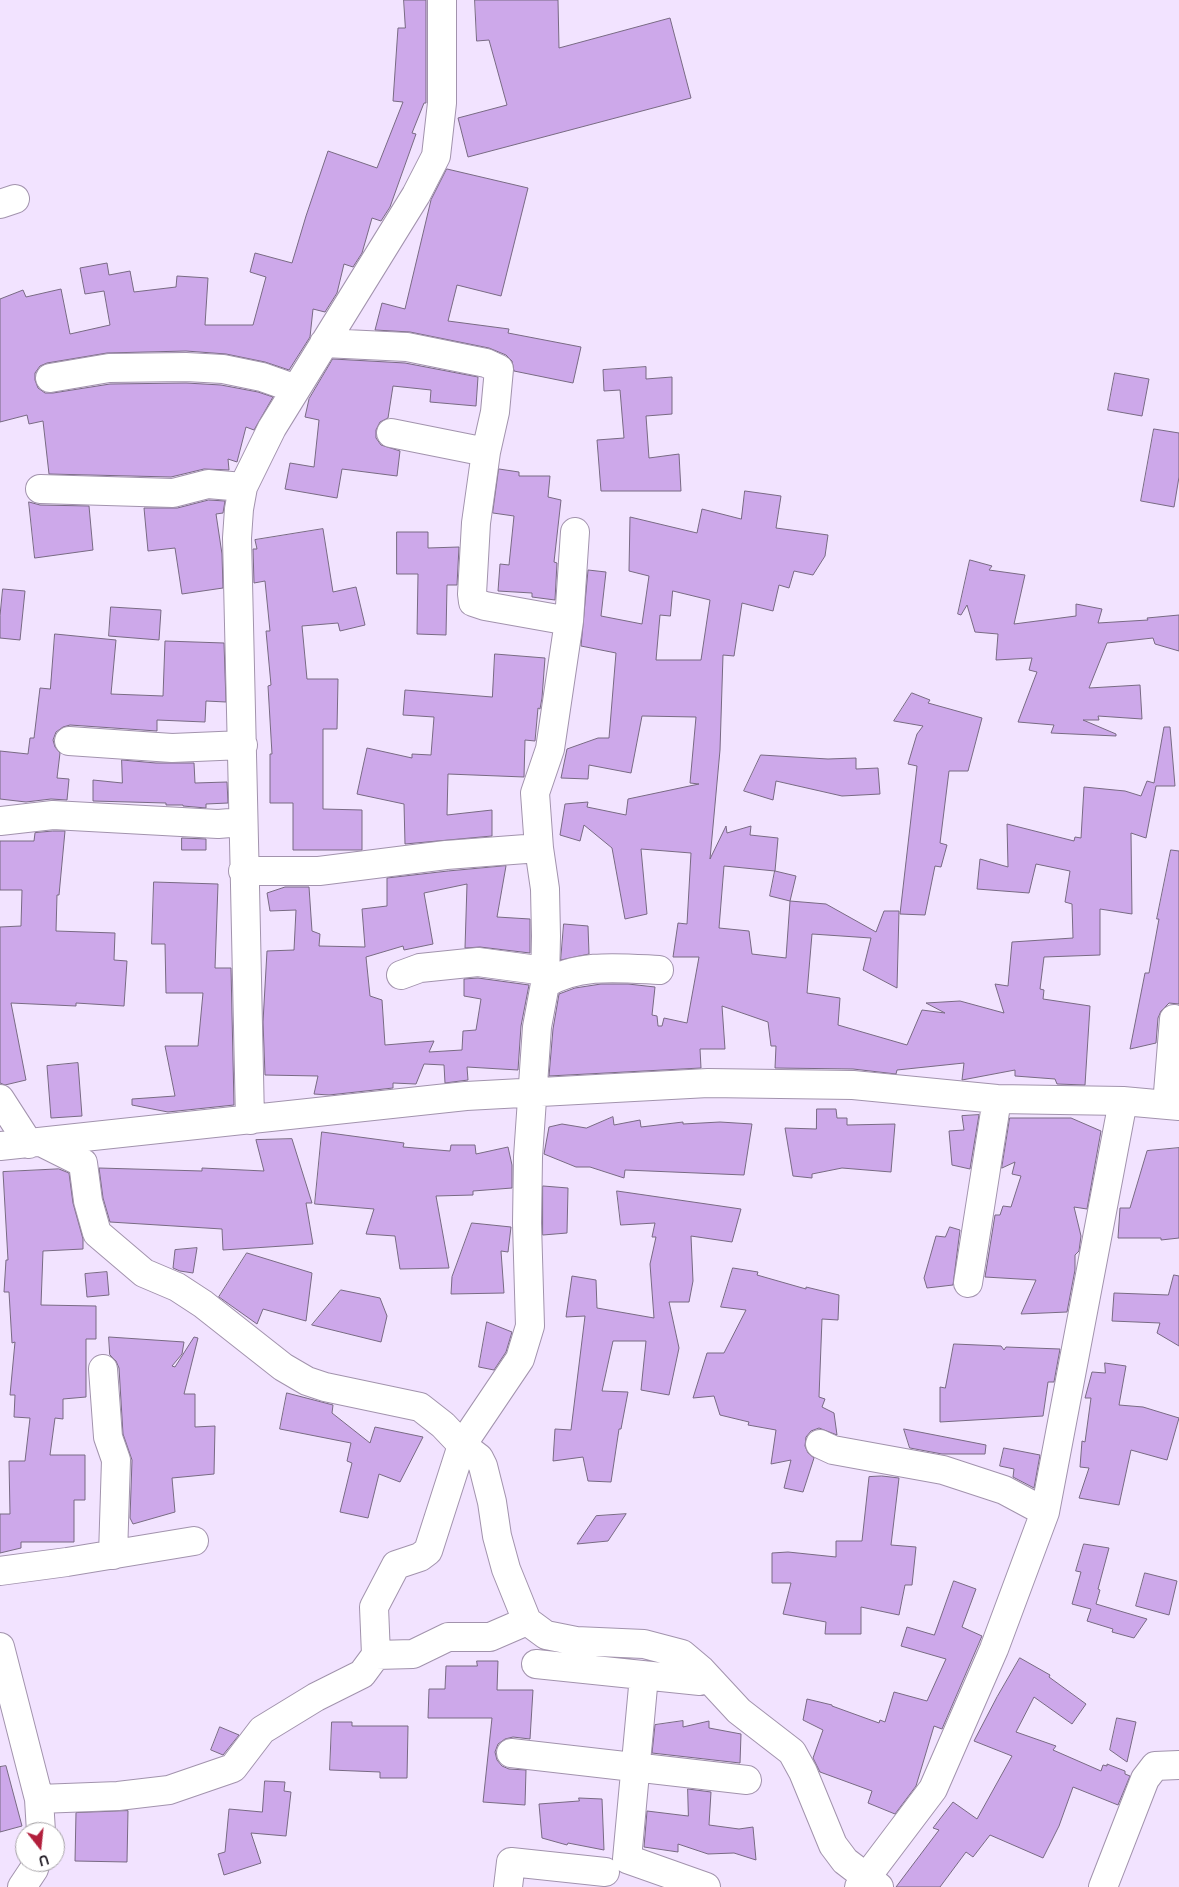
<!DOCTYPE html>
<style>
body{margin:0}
#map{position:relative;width:1179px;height:1887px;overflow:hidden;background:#f2e3ff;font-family:Cabin,sans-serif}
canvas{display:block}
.north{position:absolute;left:15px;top:1822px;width:50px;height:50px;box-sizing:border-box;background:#fff;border:1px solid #a6a3a7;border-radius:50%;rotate:164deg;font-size:14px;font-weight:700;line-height:20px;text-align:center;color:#201a24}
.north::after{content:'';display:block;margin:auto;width:18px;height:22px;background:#b21f3c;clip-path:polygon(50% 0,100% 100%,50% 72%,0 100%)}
</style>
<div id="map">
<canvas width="1179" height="1887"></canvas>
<div class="north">U</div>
</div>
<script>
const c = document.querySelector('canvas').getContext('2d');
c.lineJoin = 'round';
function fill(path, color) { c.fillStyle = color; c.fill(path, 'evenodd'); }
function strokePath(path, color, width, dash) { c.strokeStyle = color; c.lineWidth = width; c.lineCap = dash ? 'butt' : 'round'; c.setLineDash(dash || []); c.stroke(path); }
const building = new Path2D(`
 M404 0H426V103H424L412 133 416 134 390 207 381 221 372 218 362 253 353 267 344 264 337 293 325 312 313 309 310 337 289 370 265 362 226 354 186 351 107 353 47 363 40 366 35 373V380L38 388 45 393H53L110 384 186 383 221 385 258 392 273 397 254 430 246 427 237 462 228 459 229 470 204 469 171 477 49 474 43 421 29 424 27 415 0 422V299L23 290 26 297 61 289 70 334 110 325 104 291 85 294 80 268 107 263 109 275 130 271 134 292 176 287 177 276 208 278 205 325H253L266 277 250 272 255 253 292 263 306 216 328 151 377 168 403 102 393 101 398 28H405Z
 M475 0H558L559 48 670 18 691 98 468 157 458 118 507 105 489 40 477 41Z
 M447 169 528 188 501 296 457 285 448 321 509 329 508 333 581 347 573 383 514 371 512 361 506 355 489 348 410 332 375 330 382 303 405 309 431 200Z
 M333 359 405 363 478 377 476 406 430 402 431 390 393 386 388 418 380 422 376 430V438L381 445 400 451 397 476 342 469 337 498 285 489 290 463 314 467 319 420 305 417 309 399Z
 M646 367V379L672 377V414L646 416 649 458 679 454 681 491H601L597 440 624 438 620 390 604 391 603 370Z
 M1115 373 1149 379 1142 416 1108 410Z
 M1154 429 1179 433V477L1174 507 1141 501Z
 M499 469 519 472V476H550L548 497 561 500 554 562 557 563 555 600 532 597V593L498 591 500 564 509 565 514 516 493 513Z
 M745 491 781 496 776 528 828 535 825 556 813 575 794 571 789 588 779 585 773 611 742 603 734 656 723 655 720 750 710 859 726 826 727 833 751 826 750 835 778 838 775 871 724 866 719 928 749 931 752 954 786 958 790 901 826 904 876 932 884 911H899L897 988 863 970 871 938 812 934 807 993 840 998 838 1025 907 1045 922 1010 945 1013 926 1003 960 1001 1004 1013 995 984 1008 986 1012 942 1073 938 1072 904 1065 902 1070 871 1036 864 1029 893 977 889 980 859 1008 867 1007 824 1074 841 1075 837 1081 838 1084 787 1125 791 1141 796 1147 781 1154 783 1164 727H1170L1175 786H1156L1146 838 1131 833 1132 914 1100 909V955L1044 957 1040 989 1044 990 1043 999 1090 1006 1085 1085 1057 1084 1055 1079 1015 1076V1070L962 1080 964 1063 897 1070 896 1074 853 1069 775 1068 776 1046H771L768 1022 722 1006 725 1049H700L701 1068 549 1076 553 1029 559 994 575 988 601 984H628L655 987 652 1015 657 1016 658 1026H662L664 1018 687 1023 699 957H673L678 923 687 924 691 853 641 849 647 914 625 919 612 848 584 825 580 841 560 835 565 804 588 802 587 807 626 815 628 799 699 784 690 783 696 717 642 716 631 773 589 765 588 779 561 778 567 749 598 738H609L616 653 581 646 588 570 606 572 601 616 642 624 649 576 629 571 630 517 697 533 702 509 741 519ZM673 591 710 600 701 660H656L660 615 670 616Z
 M209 500 225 501 223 513 216 514 222 554 223 588 182 594 175 548 148 551 144 508H177Z
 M29 502 40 505 89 506 93 550 35 558Z
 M323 529 333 592 356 587 365 625 340 631 338 623 302 626 307 679H338L337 729H323V809L362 810V850H293V803H270V754H272L268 686 271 685 266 631H270L265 581 254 583 253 549H257L255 540Z
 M397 532H428V548L459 547 457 585H447L446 635 417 634 418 574H397Z
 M970 560 992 566 989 570 1025 575 1014 624 1076 616V604L1102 609 1098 623 1148 620 1147 618 1179 615V651L1155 644 1153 638 1107 643 1089 688 1140 685 1142 719 1098 716 1099 720H1083L1116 734V736L1051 733 1054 725 1018 722 1037 672 1029 670 1032 658 996 660 998 634 975 632 967 605 961 615 958 614Z
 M3 589 25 591 20 640 0 638V616Z
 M111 607 161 610 159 640 109 636Z
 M55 634 116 640 111 694 163 696 165 641 224 643 226 702 206 701 205 722 157 720V731L70 725 63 727 56 732 53 740 55 747 60 753 57 778 69 779 67 800 51 799 26 802 0 799V751L28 754 30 738H34L40 688 50 689Z
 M495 654 545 658 542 698 540 709 538 708 535 741 525 740 524 777 448 774 447 815 492 810V836L405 844 404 804 357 794 367 748 412 758V754L431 755 434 717 403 715 405 690 492 697Z
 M912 693 930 700 928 703 982 718 968 771H949L940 843 947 845 941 867 935 866 925 915 900 914 917 766 908 764 917 734 923 726 894 721Z
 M761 755 828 759 856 758V769L878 768 880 794 842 796 776 781 773 800 744 791Z
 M122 760 156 763H194L195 783 227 782 228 803 206 804V808L183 806V805H166V803L93 801V780L122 783Z
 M53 831H65L59 895H57L56 931 115 933 114 960 127 961 124 1006 76 1003V1006L11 1003 26 1080 5 1085 0 1083V927L21 926 22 890H0V841H34L35 833Z
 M182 838 206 839V850H182Z
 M1171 850 1179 851V1004L1169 1003 1161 1011 1158 1018 1156 1043 1130 1049 1145 973H1149L1159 919H1157Z
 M506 866 497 917 530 919V953L480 947 465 948 467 884 424 893 433 944 404 950 403 946 366 957 370 996 382 1000 385 1045 434 1041 429 1052 462 1050 463 1031 476 1030 481 999 464 996V979L478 978 529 985 521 1026 518 1070 467 1067 468 1080 445 1083 444 1065 424 1064 416 1084 393 1083V1088L329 1095 314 1094 318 1076 265 1075 263 1022 267 951 294 950 296 910 270 911 267 893 285 887H309L312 931 320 934 319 946 365 947 362 909 387 906V878L448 871Z
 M775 871 796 876 790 901 770 896Z
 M154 882 218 884 215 968H231L234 1105 168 1112 132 1105V1099L175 1096 165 1046H198L203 993H166L165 944H152Z
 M564 924 588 926 589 954 561 960Z
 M78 1063 82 1116 51 1118 47 1066Z
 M817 1109H836L837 1118H847V1125L895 1124 891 1172 842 1168 812 1174V1178L793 1176 785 1128 816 1129Z
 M979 1115 970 1169 952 1165 949 1131 964 1130 962 1116Z
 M613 1117 614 1125 640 1120 641 1127 683 1122V1124L720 1122 752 1124 744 1175 625 1170 624 1178 590 1167H576L544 1154 549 1127 562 1124 586 1128Z
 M1010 1118H1071L1101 1131 1087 1209 1074 1207 1081 1236 1079 1251 1075 1255V1270L1067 1312 1021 1314 1036 1280 985 1277 995 1215H1000L1003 1206 1011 1207 1021 1176 1012 1174 1015 1162 1002 1168Z
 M322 1132 404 1143 403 1147 450 1151 451 1145H475L476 1154 508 1147 512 1165V1188L473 1191V1195L436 1196 449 1268 400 1269 395 1236 366 1234 374 1209 315 1204Z
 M292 1139 312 1203H306L313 1244 223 1250 222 1229 110 1222 103 1198 99 1168 202 1171V1168L264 1171 256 1140Z
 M1179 1148V1238L1161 1240V1238H1118L1120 1208H1130L1147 1151Z
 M59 1169 69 1173 73 1203 83 1239V1249L43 1251 41 1305 96 1306V1339H86V1397L63 1399V1419L55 1418 50 1455H85V1500H74V1542H21V1548L0 1553V1514H10L9 1461H25L30 1418 14 1417 15 1395H10L15 1342 12 1343 9 1292H4L6 1260H8L3 1172Z
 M543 1186 568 1188 567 1233 543 1235Z
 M617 1191 741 1209 732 1242 691 1236 693 1281 689 1302H669L679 1348 669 1395 641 1390 646 1341H613L602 1391 628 1392 621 1429H619L611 1482 588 1481 583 1457 553 1461 555 1429 571 1430 585 1316 566 1317 572 1276 596 1280 597 1308 654 1318 650 1264 656 1237H652L655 1223 621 1225Z
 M472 1223 511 1227 508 1252 501 1251 504 1293 451 1294 452 1277Z
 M950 1227 960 1230 953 1285 927 1288 924 1278 936 1236 945 1237Z
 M197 1248 193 1273 180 1271 173 1268 175 1250Z
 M247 1253 312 1273 306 1321 263 1309 257 1324 219 1297Z
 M733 1268 758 1272 757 1275 806 1289V1287L839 1295 838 1320 822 1319 819 1397 825 1399 822 1407 834 1413 837 1435 819 1428 811 1431 806 1437 805 1446 808 1453 814 1458 803 1492 784 1488 791 1460 771 1464 776 1430 748 1425 749 1422 720 1415 714 1396 693 1398 707 1353H724L746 1310 721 1307Z
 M107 1272 109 1295 87 1297 85 1274Z
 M1174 1275 1179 1276V1346L1157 1333 1160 1323 1112 1321 1114 1293 1168 1295Z
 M341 1290 380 1298 387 1316 381 1342 312 1325Z
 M487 1322 512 1332 506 1352 494 1370 479 1367Z
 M109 1337 184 1342 182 1354 172 1366 175 1367 194 1337 198 1338 184 1394H195V1427L215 1426 214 1474 172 1478 175 1512 133 1524 130 1518 132 1460 123 1434 119 1368 116 1361 110 1355Z
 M954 1344 1001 1346 1004 1350 1006 1347 1060 1349 1054 1382H1048L1043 1416 940 1422V1387L945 1388Z
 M1105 1363 1126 1366 1119 1405 1143 1407 1179 1418 1167 1460 1131 1450 1119 1505 1079 1498 1089 1468 1080 1467 1082 1441 1085 1442 1091 1398H1085L1092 1372 1105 1373Z
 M287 1393 333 1405 332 1413 370 1443 375 1427 423 1437 400 1482 379 1474 368 1518 340 1512 352 1463 347 1461 351 1443 280 1429Z
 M904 1429 986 1445 985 1454H942L910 1448Z
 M1004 1448 1040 1455 1034 1488 1013 1477 1014 1469 1000 1466Z
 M882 1476 899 1478 891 1545 916 1547 912 1585H905L899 1615 861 1607V1634H825L826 1622 783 1614 791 1583H772V1553L788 1552 836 1557V1541H862L869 1477Z
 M626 1514 608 1541 577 1544 596 1516Z
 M1084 1544 1109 1548 1098 1589 1100 1590 1096 1604 1147 1619 1134 1638 1112 1632 1113 1629 1087 1621 1091 1609 1072 1604 1081 1572 1076 1571Z
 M1145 1573 1177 1581 1169 1615 1136 1606Z
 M954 1581 976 1589 962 1627 982 1636 942 1729 934 1726 916 1786 895 1814 868 1803 872 1791 820 1772 813 1758 823 1730 803 1720 807 1699 832 1705V1706L879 1723 880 1720 885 1722 894 1692 927 1701 946 1659 901 1646 907 1627 934 1635Z
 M1020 1658 1050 1675 1049 1677 1086 1704 1072 1724 1034 1697 1016 1732 1056 1746 1053 1750 1101 1771 1103 1765 1107 1766V1764L1125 1771V1774L1130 1776 1118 1805 1073 1787 1059 1826 1043 1858 990 1835 973 1857 966 1852 940 1887H896L939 1830 933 1828 953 1802 977 1819 1012 1756 974 1741 997 1697Z
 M477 1661H498L497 1690H533L530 1739 513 1737 505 1739 498 1744 495 1752 497 1760 502 1766 509 1769 526 1770 525 1805 483 1802 492 1718H428L429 1689H445L446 1666H477Z
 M1117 1718 1136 1722 1127 1762 1110 1750Z
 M683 1721V1727L709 1721V1728L741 1734 740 1763 652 1753 655 1725Z
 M332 1722H352V1726H408L407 1778H380V1772L330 1770Z
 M220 1727 239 1735 223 1755 211 1750Z
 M6 1766 22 1826 0 1832V1767Z
 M265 1781 285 1782 284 1791 291 1792 286 1836 251 1833 261 1863 224 1875 218 1854 225 1852 229 1809 262 1812Z
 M688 1789 711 1792 709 1825 739 1829 753 1827 756 1860 734 1853 708 1854 678 1844V1852L644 1847 647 1811 688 1816Z
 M579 1798 602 1799 604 1850 568 1843 567 1845 542 1838 539 1804 579 1801Z
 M128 1811 127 1862 75 1861 76 1813Z`);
fill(building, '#cda8ea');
strokePath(building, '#786a83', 1);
const minor = new Path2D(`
 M0 204 15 199
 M324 343 407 347 486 363 499 369 495 412 486 452 476 523 472 594 473 602 485 606 569 621
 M50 378 109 368 186 367 223 369 262 377 296 389
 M391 433 486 452
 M40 489 173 493 208 484 243 487
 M69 741 172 748 243 745
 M0 821 53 815 218 824 243 822
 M243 871H319L446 855 539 848 535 793 550 749 569 621 575 532
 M401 975 420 968 478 962 545 971
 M545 984C578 963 620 968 659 970
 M0 1099 29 1144
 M1167 1105 1174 1019
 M250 1120C245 926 243 732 237 538L239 509 243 487 272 428 416 195 436 156 442 103V0
 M41 1142 83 1163 88 1201 97 1233 144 1273 177 1287 203 1304 283 1367 307 1381 325 1387 420 1407 443 1425 462 1445 479 1458 483 1466 492 1502 497 1536 506 1569 527 1621 546 1635 576 1641 644 1644 682 1654 701 1670 739 1711 792 1752 803 1772 833 1845 845 1861 879 1887
 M0 1146 466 1096 708 1083 853 1085 997 1099 1123 1101 1179 1106
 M968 1283 997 1099
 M103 1369 108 1437 116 1460 113 1555
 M820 1444 833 1450 943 1470 1004 1490 1045 1512
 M0 1571 67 1562 194 1541
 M0 1647 39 1799 41 1832
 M376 1655 374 1607 396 1565 420 1557 428 1551 462 1445 520 1359 530 1326 527 1223 528 1157 537 1027 545 984 546 936 545 889 539 848
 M536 1664 700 1681
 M644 1676 627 1859 706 1887
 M511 1753 747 1780
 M39 1799 118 1796 169 1790 233 1768 262 1730 316 1697 362 1674 376 1655 413 1654 448 1637H490L527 1621
 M22 1887 34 1869 36 1862
 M508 1887 511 1862 605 1872
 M859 1887 933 1789 994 1649 1045 1512 1123 1101
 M1103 1887 1145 1779 1155 1766 1179 1765`);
strokePath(minor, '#a293ad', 30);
strokePath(minor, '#fff', 28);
</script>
